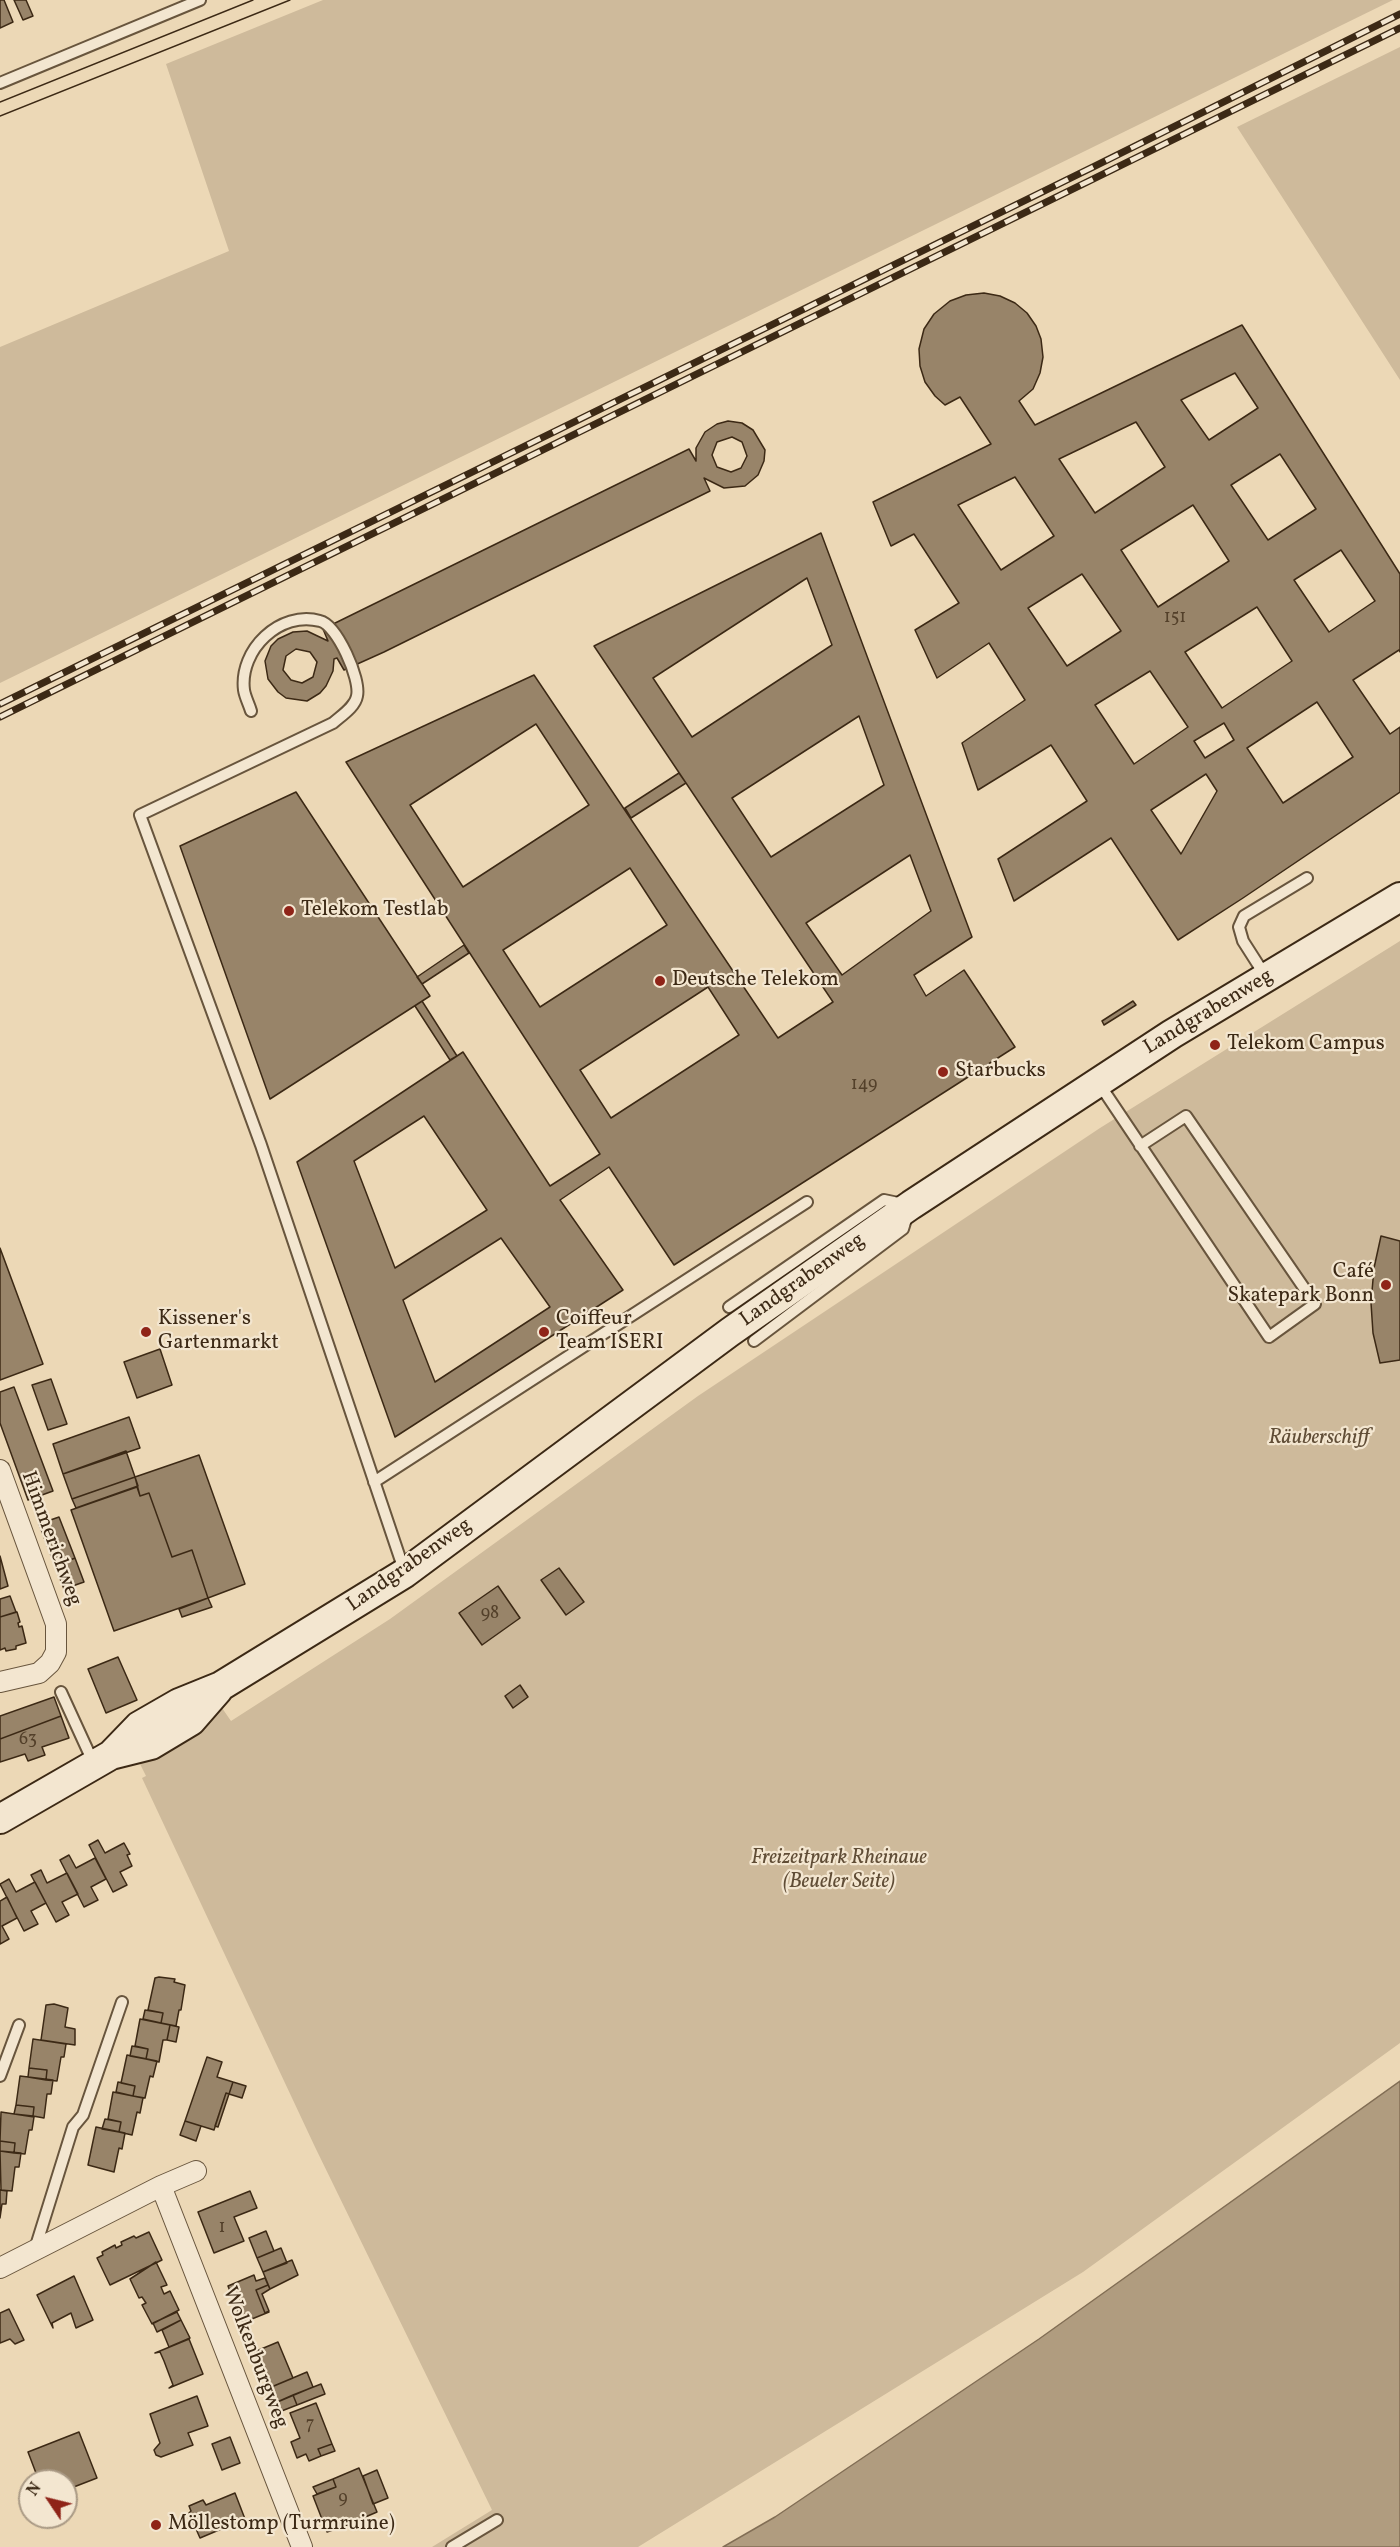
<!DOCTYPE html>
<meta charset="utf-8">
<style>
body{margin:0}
#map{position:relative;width:1400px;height:2547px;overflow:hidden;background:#ecd8b6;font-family:Vollkorn,serif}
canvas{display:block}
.north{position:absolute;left:18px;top:2469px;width:60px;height:60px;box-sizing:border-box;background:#f3e6d0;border:2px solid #aa9a85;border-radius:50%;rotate:305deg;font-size:16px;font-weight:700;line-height:24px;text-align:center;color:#3c2915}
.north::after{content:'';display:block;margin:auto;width:21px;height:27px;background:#8f2418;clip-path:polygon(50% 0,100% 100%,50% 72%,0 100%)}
</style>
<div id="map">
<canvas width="1400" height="2547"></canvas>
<div class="north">N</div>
</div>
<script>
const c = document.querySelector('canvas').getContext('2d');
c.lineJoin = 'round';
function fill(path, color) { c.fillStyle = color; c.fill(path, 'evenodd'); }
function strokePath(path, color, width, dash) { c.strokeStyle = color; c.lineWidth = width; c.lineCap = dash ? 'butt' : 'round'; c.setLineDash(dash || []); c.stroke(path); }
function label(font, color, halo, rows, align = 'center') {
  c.font = font + ' Vollkorn,serif'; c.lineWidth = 4.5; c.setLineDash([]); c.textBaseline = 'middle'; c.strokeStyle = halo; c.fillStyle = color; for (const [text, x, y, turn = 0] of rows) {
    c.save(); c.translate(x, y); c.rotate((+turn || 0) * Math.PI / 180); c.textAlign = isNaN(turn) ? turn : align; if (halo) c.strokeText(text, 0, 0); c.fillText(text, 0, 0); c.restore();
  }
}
fill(new Path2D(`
 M323 0H1393L0 683V347L229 251 166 64Z
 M1400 47V380L1237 127Z
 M1400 941V2043L1083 2272 638 2547H432L492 2510 315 2147 142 1778 146 1776 137 1758 222 1708 231 1721 390 1619 698 1396 1100 1128Z`), '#ceba9b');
const water = new Path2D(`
 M1400 2081V2547H723L775 2517 1039 2339Z`);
fill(water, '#b09c7f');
strokePath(water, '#826e55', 1.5);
const building = new Path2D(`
 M0 0H4L13 22 0 28Z
 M14 0H26L33 16 23 20Z
 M984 293 1000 296 1015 303 1027 313 1036 326 1041 339 1043 357 1040 373 1033 389 1019 401 1035 425 1242 325 1400 574V652L1399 650 1353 680 1390 734 1400 727V792L1243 898 1178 940 1111 838 1014 901 998 859 1087 801 1051 745 978 790 962 743 1025 700 989 643 937 678 915 630 959 603 914 534 891 546 873 502 991 444 960 397 945 405 935 396 925 382 920 366 919 349 924 329 934 314 950 301 966 295ZM1235 373 1258 408 1209 440 1181 400ZM1136 422 1165 467 1095 513 1059 459ZM1280 454 1316 509 1268 540 1231 485ZM1015 477 1054 536 1001 570 958 505ZM1193 505 1229 561 1158 607 1121 550ZM1341 550 1375 601 1329 632 1294 580ZM1082 574 1121 631 1067 666 1028 608ZM1257 607 1292 661 1222 708 1185 652ZM1150 671 1188 727 1134 764 1095 705ZM1317 702 1353 757 1283 803 1247 748ZM1206 774 1217 791 1181 854 1151 810Z
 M728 421 742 423 753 430 765 450 764 461 758 475 745 486 724 488 704 478 710 491 384 652 344 670 337 658 334 659 333 671 326 686 320 693 307 701 286 698 278 692 268 679 265 661 271 646 278 639 293 632 307 631 328 641 323 629 689 449 696 461V448L705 432 717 424ZM732 437 742 442 747 456 741 468 731 472 717 467 712 455 717 442ZM296 649 310 652 317 662 313 677 302 683 291 680 283 670 286 656Z
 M821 533 972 937 914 975 926 996 964 970 1015 1047 674 1265 609 1167 560 1200 623 1290 395 1437 297 1162 463 1052 550 1186 600 1154 346 762 534 675 778 1038 833 1002 594 646ZM807 578 832 645 692 737 653 678ZM859 716 884 785 771 857 732 798ZM536 724 589 805 463 887 410 805ZM910 855 931 911 842 975 806 923ZM630 868 667 925 540 1007 503 950ZM708 987 739 1035 611 1118 580 1070ZM424 1116 487 1210 395 1268 354 1161ZM501 1238 550 1307 435 1382 403 1300Z
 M1224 723 1234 740 1205 758 1194 741Z
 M679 773 686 783 631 818 625 808Z
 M296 792 430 996 270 1099 180 846Z
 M464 945 469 953 422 984 417 977Z
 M422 1001 457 1056 450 1060 415 1006Z
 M1133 1001 1136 1005 1104 1025 1102 1021Z
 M1381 1236 1400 1241V1360L1380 1363 1373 1333 1371 1303 1374 1268Z
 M0 1248 43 1364 0 1380Z
 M160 1349 172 1385 137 1398 124 1362Z
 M51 1379 67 1424 48 1430 32 1385Z
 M14 1387 53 1491 28 1500 0 1423V1392Z
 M129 1417 140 1448 63 1474 53 1444Z
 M126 1451 135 1477 72 1499 63 1474Z
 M199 1455 245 1584 208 1598 192 1550 172 1557 149 1493 140 1496 135 1477Z
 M135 1477 138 1486 76 1508 72 1499Z
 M137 1487 140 1496 149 1493 172 1557 192 1550 208 1598 114 1631 71 1510Z
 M59 1517 75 1558 55 1566 39 1524Z
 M0 1556 8 1586 0 1589Z
 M75 1558 84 1582 64 1589 55 1566Z
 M559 1568 584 1602 566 1615 541 1580Z
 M498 1586 520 1618 482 1645 459 1613Z
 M10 1596 16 1612 0 1617V1599Z
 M208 1598 212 1607 182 1617 179 1609Z
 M17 1612 20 1622 18 1623 19 1627 22 1626 26 1643 16 1646V1649L6 1651 5 1648 0 1650V1617Z
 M118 1657 137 1700 106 1713 88 1669Z
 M520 1685 528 1697 513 1708 505 1696Z
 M54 1697 61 1716 0 1739V1716Z
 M61 1716 69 1738 42 1747 45 1755 28 1761 25 1754 0 1762V1739Z
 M98 1840 105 1853 124 1843 130 1854 127 1855 132 1866 120 1872 127 1885 113 1892 89 1845Z
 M69 1855 76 1868 95 1858 106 1879 91 1887 98 1900 84 1907 60 1860Z
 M41 1870 47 1883 67 1873 78 1894 62 1902 69 1915 56 1922 31 1875Z
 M9 1879 16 1892 35 1882 46 1903 31 1911 38 1924 24 1931 0 1884Z
 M7 1897 17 1918 2 1926 9 1939 0 1944V1901Z
 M159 1977 175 1979 174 1982 185 1985 181 2010H179L176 2026 161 2023 163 2013 148 2010 155 1978Z
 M54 2004 68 2008 65 2027 75 2029V2045L41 2040 46 2005Z
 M145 2010 163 2013 161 2023 143 2019Z
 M140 2019 170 2025 167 2040H163L159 2062 146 2059 148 2049 135 2046Z
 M170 2025 179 2027 176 2042 167 2040Z
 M33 2039 66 2044 64 2057H61L57 2081 46 2080 47 2070 29 2068Z
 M132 2046 148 2049 146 2059 130 2056Z
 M127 2055 157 2061 153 2077 150 2076 145 2098 133 2096 135 2086 121 2083Z
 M207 2057 222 2062 217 2077 233 2082 229 2094 226 2093 214 2130 185 2121Z
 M29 2068 47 2070 46 2080 28 2077Z
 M20 2076 53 2080 51 2094H47L44 2118 33 2116 34 2107 16 2105Z
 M118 2082 135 2086 133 2096 116 2092Z
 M233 2082 246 2086 242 2098 229 2094Z
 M113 2092 143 2098 140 2113 137 2112 132 2135 119 2132 121 2122 108 2119Z
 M226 2093 229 2094 218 2127 215 2126Z
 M16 2105 34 2107 33 2116 14 2114Z
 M1 2112 34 2117 32 2130H29L25 2154 14 2153 15 2143 0 2141Z
 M105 2119 121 2122 119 2132 102 2129Z
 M185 2121 201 2126 196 2141 180 2135Z
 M96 2127 125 2133 122 2149 119 2148 114 2172 88 2165Z
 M0 2141 15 2143 14 2153 0 2151Z
 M0 2151 21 2153 19 2167H15L12 2191 1 2190Z
 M0 2190 7 2191 6 2204H2L0 2218Z
 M250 2191 257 2208 234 2217 244 2241 214 2253 198 2212Z
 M266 2231 274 2251 257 2258 249 2238Z
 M149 2232 162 2260 110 2285 97 2258 103 2255 102 2252 115 2245 116 2248 122 2245 121 2242 134 2236 136 2238Z
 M281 2248 287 2263 263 2272 257 2258Z
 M292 2260 298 2275 270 2289 263 2272Z
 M156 2262 167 2285 161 2287 164 2294 170 2291 179 2310 152 2324 142 2305 146 2303 142 2297 139 2298 130 2279Z
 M254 2275 256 2281 265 2278 268 2285 256 2290 265 2313 269 2312 242 2323 228 2286Z
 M74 2276 93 2320 76 2328 71 2313 52 2323 53 2328 37 2295Z
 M268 2285 270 2289 262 2294 269 2311 265 2313 256 2290Z
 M9 2309 24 2340 15 2344 10 2339 0 2343V2313Z
 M177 2312 181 2320 157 2332 153 2323Z
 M181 2320 190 2338 169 2347 162 2330Z
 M189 2339 203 2374 169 2388 173 2385 164 2361 160 2352 155 2353Z
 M278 2342 293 2378 269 2388 254 2352Z
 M307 2372 313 2387 275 2403 269 2388Z
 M321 2384 325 2394 297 2405 293 2395Z
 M293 2395 297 2405 279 2412 275 2403Z
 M197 2396 208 2426 188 2433 193 2445 161 2457 156 2455 154 2450 160 2443 150 2414Z
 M316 2403 332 2444 318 2449 321 2456 309 2461 306 2454 297 2458 291 2442 300 2438 290 2413Z
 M79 2432 97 2478 66 2490V2481H39L28 2452Z
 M230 2437 240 2463 222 2470 212 2444Z
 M332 2444 335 2451 321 2456 318 2449Z
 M359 2468 377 2512 356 2521 357 2522 327 2532 313 2496 336 2487 333 2479Z
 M377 2470 388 2498 373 2504 363 2476Z
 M333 2479 336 2487 317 2494 313 2487Z
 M235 2493 245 2519 200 2538 189 2513 191 2511 189 2506 203 2500 206 2505Z`);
fill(building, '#988469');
strokePath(building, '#3c2915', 1.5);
const lane = new Path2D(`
 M0 83 200 0
 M251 711C249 704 245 697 244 690 239 650 280 610 320 621 337 625 361 679 357 696 355 707 342 715 333 723L140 815 261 1145 405 1573
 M1266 977 1243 941 1239 927 1244 916 1307 878
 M1098 1082 1269 1337 1315 1304 1186 1116 1140 1146
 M729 1307 884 1200 903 1204
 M754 1341 903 1229 907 1216
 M374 1482 807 1202
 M61 1692 94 1764
 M0 2076 19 2025
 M35 2249 73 2127 83 2115 122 2002
 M452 2547 497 2520`);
const street = new Path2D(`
 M0 1470 56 1624V1652L50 1663 39 1673 0 1682
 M161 2186 302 2547
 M0 2268 161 2186 196 2171`);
const secondary = new Path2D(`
 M111 1755 139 1726 179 1703 221 1686 405 1573 730 1332 911 1205 1172 1034 1400 897
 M0 1819 111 1755 151 1745 191 1721 218 1690`);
strokePath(lane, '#68553d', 14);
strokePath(street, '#68553d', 22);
strokePath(secondary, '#3c2915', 32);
strokePath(lane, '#f3e6d0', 10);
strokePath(street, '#f3e6d0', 20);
strokePath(secondary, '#f3e6d0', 28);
strokePath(new Path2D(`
 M0 102 253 0
 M0 116 290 0`), '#3c2915', 1.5);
const rail = new Path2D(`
 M0 704 1093 167 1400 14
 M0 717 1400 28`);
strokePath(rail, '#3c2915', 7);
strokePath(rail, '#f3e6d0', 4.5, [14]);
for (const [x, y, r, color] of [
 [289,911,6,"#8f2418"],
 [660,981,6,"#8f2418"],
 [1215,1045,6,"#8f2418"],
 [943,1072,6,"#8f2418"],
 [1386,1285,6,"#8f2418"],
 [146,1332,6,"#8f2418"],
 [544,1332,6,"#8f2418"],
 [156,2525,6,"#8f2418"]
]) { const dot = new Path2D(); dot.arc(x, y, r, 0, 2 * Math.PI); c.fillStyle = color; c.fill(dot); strokePath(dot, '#f3e6d0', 2); }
label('18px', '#53402a', null, [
 ["151",1175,619],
 ["149",864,1086],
 ["98",490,1615],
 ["63",28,1741],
 ["1",222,2229],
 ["7",310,2426],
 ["9",343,2500]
]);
label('21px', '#3c2915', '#f3e6d0', [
 ["Telekom Testlab",301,911],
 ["Deutsche Telekom",672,981],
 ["Telekom Campus",1227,1045],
 ["Starbucks",955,1072],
 ["Café",1374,1273,"right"],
 ["Skatepark Bonn",1374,1297,"right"],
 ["Kissener's",158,1320],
 ["Gartenmarkt",158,1344],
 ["Coiffeur",556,1320],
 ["Team ISERI",556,1344],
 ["Möllestomp (Turmruine)",168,2525]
], 'left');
label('21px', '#3c2915', '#f3e6d0', [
 ["Landgrabenweg",1209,1013,-31],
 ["Landgrabenweg",803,1281,-35],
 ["Himmerichweg",50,1539,70],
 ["Landgrabenweg",410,1566,-35],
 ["Wolkenburgweg",254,2358,69]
]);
label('italic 21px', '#604d36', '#f3e6d0', [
 ["Räuberschiff",1319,1439],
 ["Freizeitpark Rheinaue",839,1859],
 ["(Beueler Seite)",839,1883]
]);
</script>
